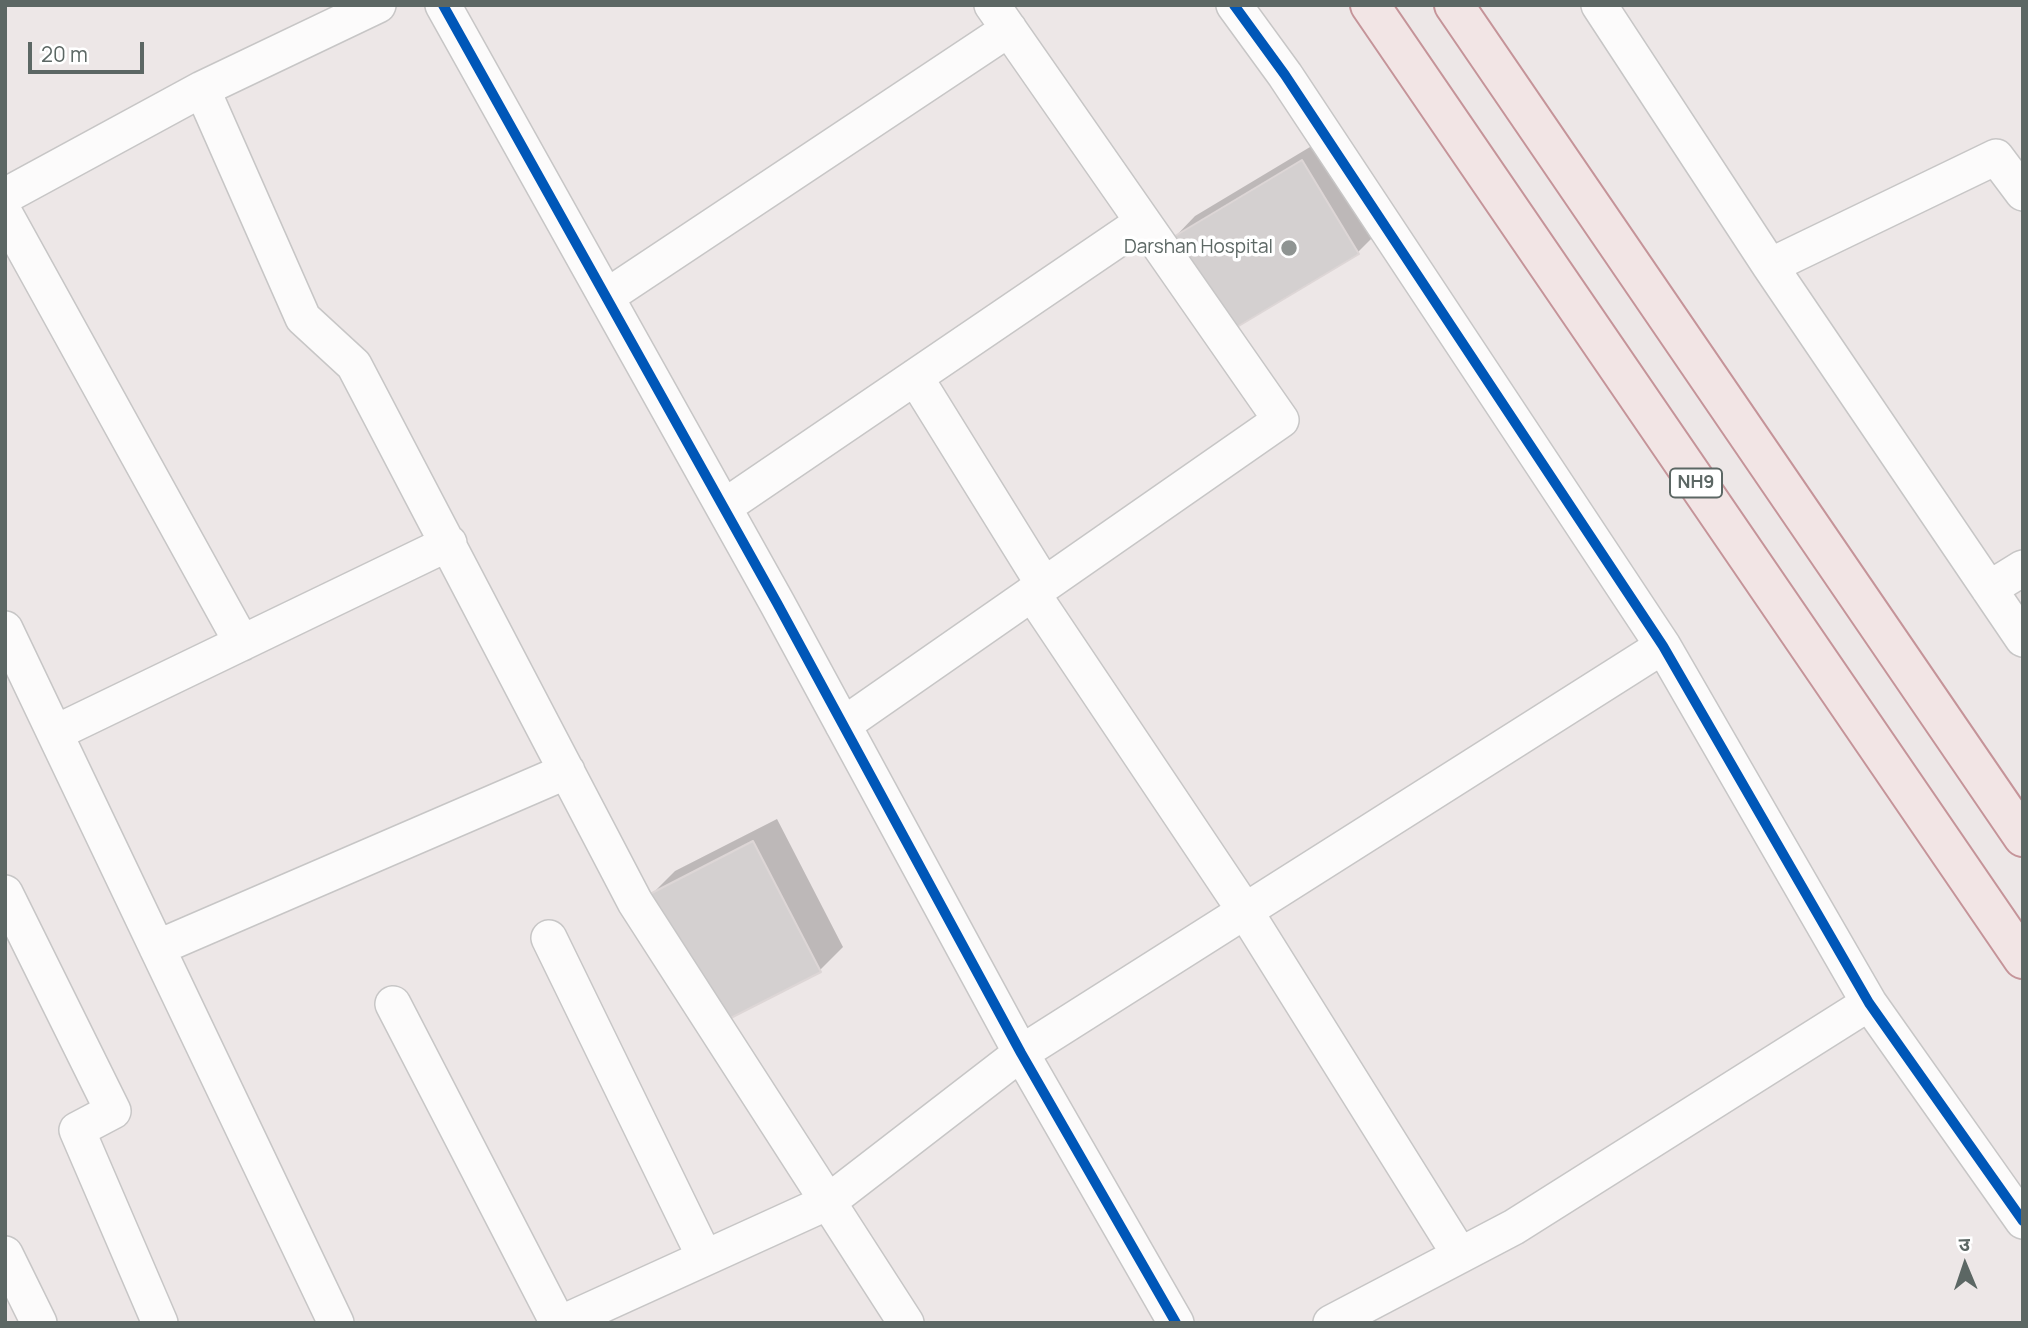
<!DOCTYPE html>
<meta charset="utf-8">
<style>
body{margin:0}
#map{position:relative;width:2028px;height:1328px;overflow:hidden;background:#ede7e7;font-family:Manrope,"Noto Sans Devanagari",sans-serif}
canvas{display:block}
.frame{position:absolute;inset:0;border:7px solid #5c6764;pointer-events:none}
.north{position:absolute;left:1930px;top:1230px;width:70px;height:70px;-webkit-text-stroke:5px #fff;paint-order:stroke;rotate:358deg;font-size:19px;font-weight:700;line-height:28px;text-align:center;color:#5c6764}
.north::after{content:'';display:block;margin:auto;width:24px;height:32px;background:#5c6764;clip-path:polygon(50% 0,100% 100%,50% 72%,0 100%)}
.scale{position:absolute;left:28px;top:42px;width:116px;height:32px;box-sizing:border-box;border:4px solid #5c6764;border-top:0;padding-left:9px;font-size:21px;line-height:24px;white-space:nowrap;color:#5c6764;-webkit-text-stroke:5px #fff;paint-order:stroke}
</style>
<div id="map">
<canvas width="2028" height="1328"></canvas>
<div class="frame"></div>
<div class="north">उ</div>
<div class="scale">20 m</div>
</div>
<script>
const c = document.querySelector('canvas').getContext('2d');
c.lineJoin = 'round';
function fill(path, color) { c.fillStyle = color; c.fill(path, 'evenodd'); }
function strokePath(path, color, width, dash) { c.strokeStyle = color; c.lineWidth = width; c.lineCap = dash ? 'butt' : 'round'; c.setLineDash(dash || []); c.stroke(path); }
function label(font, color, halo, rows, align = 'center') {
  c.font = font + ' Manrope,sans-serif'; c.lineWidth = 7; c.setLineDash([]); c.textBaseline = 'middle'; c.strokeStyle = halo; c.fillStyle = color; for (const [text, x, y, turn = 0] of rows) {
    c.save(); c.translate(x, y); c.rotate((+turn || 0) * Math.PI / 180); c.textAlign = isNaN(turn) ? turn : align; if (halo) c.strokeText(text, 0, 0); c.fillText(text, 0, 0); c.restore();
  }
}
fill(new Path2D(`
 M1325 138 1381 229 1358 252 1172 240 1195 216Z
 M777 819 843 947 820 970 652 894 675 871Z`), '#0003');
const building = new Path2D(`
 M1302 160 1359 254 1227 333 1170 239Z
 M753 841 821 972 717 1025 650 894Z`);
fill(building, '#d4d0d0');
strokePath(building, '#ddd6d6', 2);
const minor = new Path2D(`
 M443 5 777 603 1021 1053 1176 1323
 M1234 5 1285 75 1663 646 1869 1003 2023 1221
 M1599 5 1770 266 2023 639
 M202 89 303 318 354 365 635 902 906 1323
 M5 196 202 89 378 5
 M5 214 242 643
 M1770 266 1996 157 2023 193
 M606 297 1009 29
 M915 377 1044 585
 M724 507 1143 222
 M1989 589 2023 568
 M1032 593 1245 911 1460 1255
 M5 629 336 1323
 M843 725 1281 420 992 5
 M55 733 449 543
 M5 893 113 1111 77 1130 160 1323
 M549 938 705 1258
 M157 948 567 771
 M393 1004 558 1323
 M5 1254 39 1323
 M562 1323 828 1202 1021 1053 1663 646
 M1331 1323 1514 1227 1869 1003`);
const trunk = new Path2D(`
 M1370 5 2023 959
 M1454 5 2023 837`);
strokePath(minor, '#c7c6c6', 38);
strokePath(trunk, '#c59499', 42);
strokePath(minor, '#fcfbfb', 35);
strokePath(trunk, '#f2e5e5', 38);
strokePath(new Path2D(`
 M443 5 777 603 1021 1053 1176 1323
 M1234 5 1285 75 1663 646 1869 1003 2023 1221`), '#0057b8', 10);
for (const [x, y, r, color] of [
 [1289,248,9,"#8f9492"]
]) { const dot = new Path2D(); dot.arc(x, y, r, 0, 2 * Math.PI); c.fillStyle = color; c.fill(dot); strokePath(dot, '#fff', 2.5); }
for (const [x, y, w] of [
 [1696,483,52]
]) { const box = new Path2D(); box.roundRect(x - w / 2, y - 14.5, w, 29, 5); c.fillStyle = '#fff'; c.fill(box); strokePath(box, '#5c6764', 2); }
label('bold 18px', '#5c6764', null, [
 ["NH9",1696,483]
]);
label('19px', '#5c6764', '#fff', [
 ["Darshan Hospital",1273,248]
], 'right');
</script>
